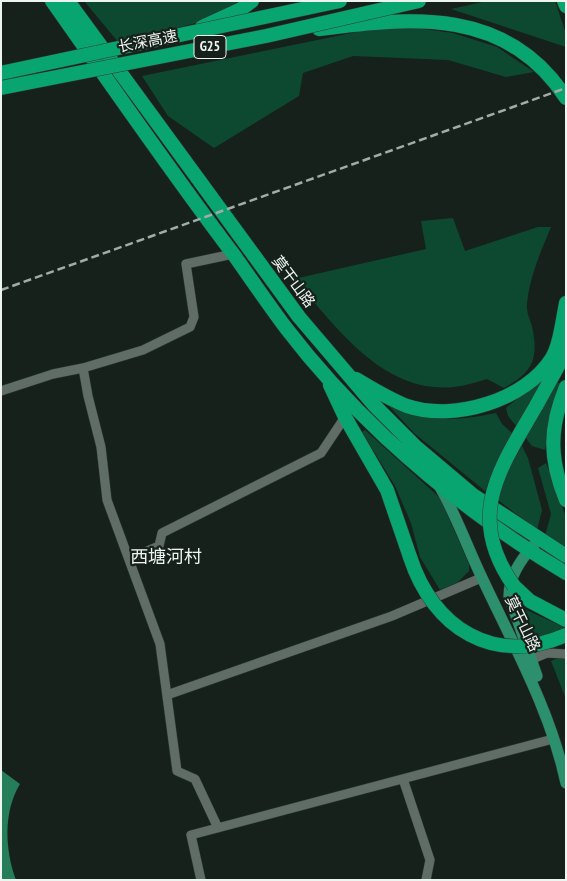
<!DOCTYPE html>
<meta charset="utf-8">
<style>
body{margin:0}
#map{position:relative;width:567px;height:881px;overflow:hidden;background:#16211b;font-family:"PT Sans Narrow",sans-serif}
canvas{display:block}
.frame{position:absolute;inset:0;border:2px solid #eef5f1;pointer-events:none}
</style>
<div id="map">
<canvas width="567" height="881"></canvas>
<div class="frame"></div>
</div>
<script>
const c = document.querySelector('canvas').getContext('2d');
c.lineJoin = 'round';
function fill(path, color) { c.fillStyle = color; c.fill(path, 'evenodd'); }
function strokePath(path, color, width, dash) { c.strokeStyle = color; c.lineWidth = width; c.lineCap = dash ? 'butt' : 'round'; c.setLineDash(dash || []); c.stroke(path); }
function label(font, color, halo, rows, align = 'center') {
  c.font = font + ' "PT Sans Narrow","Noto Sans SC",sans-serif'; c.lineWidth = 4.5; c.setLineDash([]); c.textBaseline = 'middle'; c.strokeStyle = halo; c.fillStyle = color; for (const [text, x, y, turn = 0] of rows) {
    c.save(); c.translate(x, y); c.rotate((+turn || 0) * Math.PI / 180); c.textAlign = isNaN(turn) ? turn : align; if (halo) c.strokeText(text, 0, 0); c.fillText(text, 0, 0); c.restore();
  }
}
fill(new Path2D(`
 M84 1H241L200 22 119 43Z
 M487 1H555L566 34V47L451 9Z
 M409 27 453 33 497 47 534 72 506 77 448 60 353 56 303 73 299 96 214 148 168 116 142 76 371 29Z
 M453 218 465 251 538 227H551C541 251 529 278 527 304 526 311 530 320 532 326 539 359 533 372 504 388L487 379C476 382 465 386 454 387 382 394 336 326 294 279L426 249 421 221Z
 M544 376 546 378 517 427 508 416 506 408Z
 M555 383H561L553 401 545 450 532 446 525 437Z
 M389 406C432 421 452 422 496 413L502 424 513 434 496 464 485 491 414 433Z
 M365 430 440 498 469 564V571L457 583 440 590 420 557 411 523 395 486 362 432Z
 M522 446 528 458 542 510 537 530 498 500 503 478Z
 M546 463 566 517V549L545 536 551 514 538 468Z
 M524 609 566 628V629L550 636 533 637Z
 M562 656H566V699L551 661Z`), '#0d4931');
fill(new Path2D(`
 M1 770 20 784C3 812 5 850 16 880H1Z`), '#267d59');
const minor = new Path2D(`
 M83 368 88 396 101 447 107 500 160 644 177 771 195 779 218 828
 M1 391 53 374 83 368 143 350 190 327 194 317 186 264 233 254
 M129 559 159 546 162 533 321 453 345 417
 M530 660 547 653 566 654
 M167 695 392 616 481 578
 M403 779 430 860 426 880
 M201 880 191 835 553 739`);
const major = new Path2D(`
 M440 487C457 517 468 549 483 580 514 646 551 712 566 783
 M534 545C521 559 509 576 509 596L537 676`);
const highway = new Path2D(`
 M52 1C112 86 171 172 234 255 251 279 268 304 286 328 315 366 350 404 385 437 441 489 500 534 566 573
 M68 1 299 317 374 405 415 446 473 495 566 556
 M564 1 566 6
 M202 27 241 9 252 1
 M319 29C412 17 507 7 566 98
 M356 379C373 389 389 399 407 406 454 422 526 400 552 358 558 348 560 336 562 325
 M330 385 345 417 387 490 410 557
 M566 387C549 428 549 459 566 500
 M536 406 562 359V325L566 303
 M514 586 530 601 566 620`);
strokePath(minor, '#323a35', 10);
strokePath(major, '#323a35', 12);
strokePath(highway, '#323a35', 15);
strokePath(minor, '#606d66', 9);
strokePath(major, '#2c8f6d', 11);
strokePath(highway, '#09a571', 14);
strokePath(new Path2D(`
 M1 290 566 88`), '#a3aba6', 2.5, [8, 4]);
const highwayBridge = new Path2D(`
 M1 73 340 1
 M1 88 266 36 419 1
 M410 557C433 628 494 667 566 635
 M514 586C465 516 499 470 536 406`);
strokePath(highwayBridge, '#323a35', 15, []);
strokePath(highwayBridge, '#09a571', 14);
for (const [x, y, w] of [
 [210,47,32]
]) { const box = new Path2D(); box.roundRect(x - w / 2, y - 11.5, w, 23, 4); c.fillStyle = '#16211b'; c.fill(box); strokePath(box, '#eef5f1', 1); }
label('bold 14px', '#eef5f1', null, [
 ["G25",210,47]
]);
label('15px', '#eef5f1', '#16211b', [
 ["长深高速",148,42,-11],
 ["莫干山路",293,282,53],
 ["莫干山路",522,624,64]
]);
label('18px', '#eef5f1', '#16211b', [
 ["西塘河村",166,558]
]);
</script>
